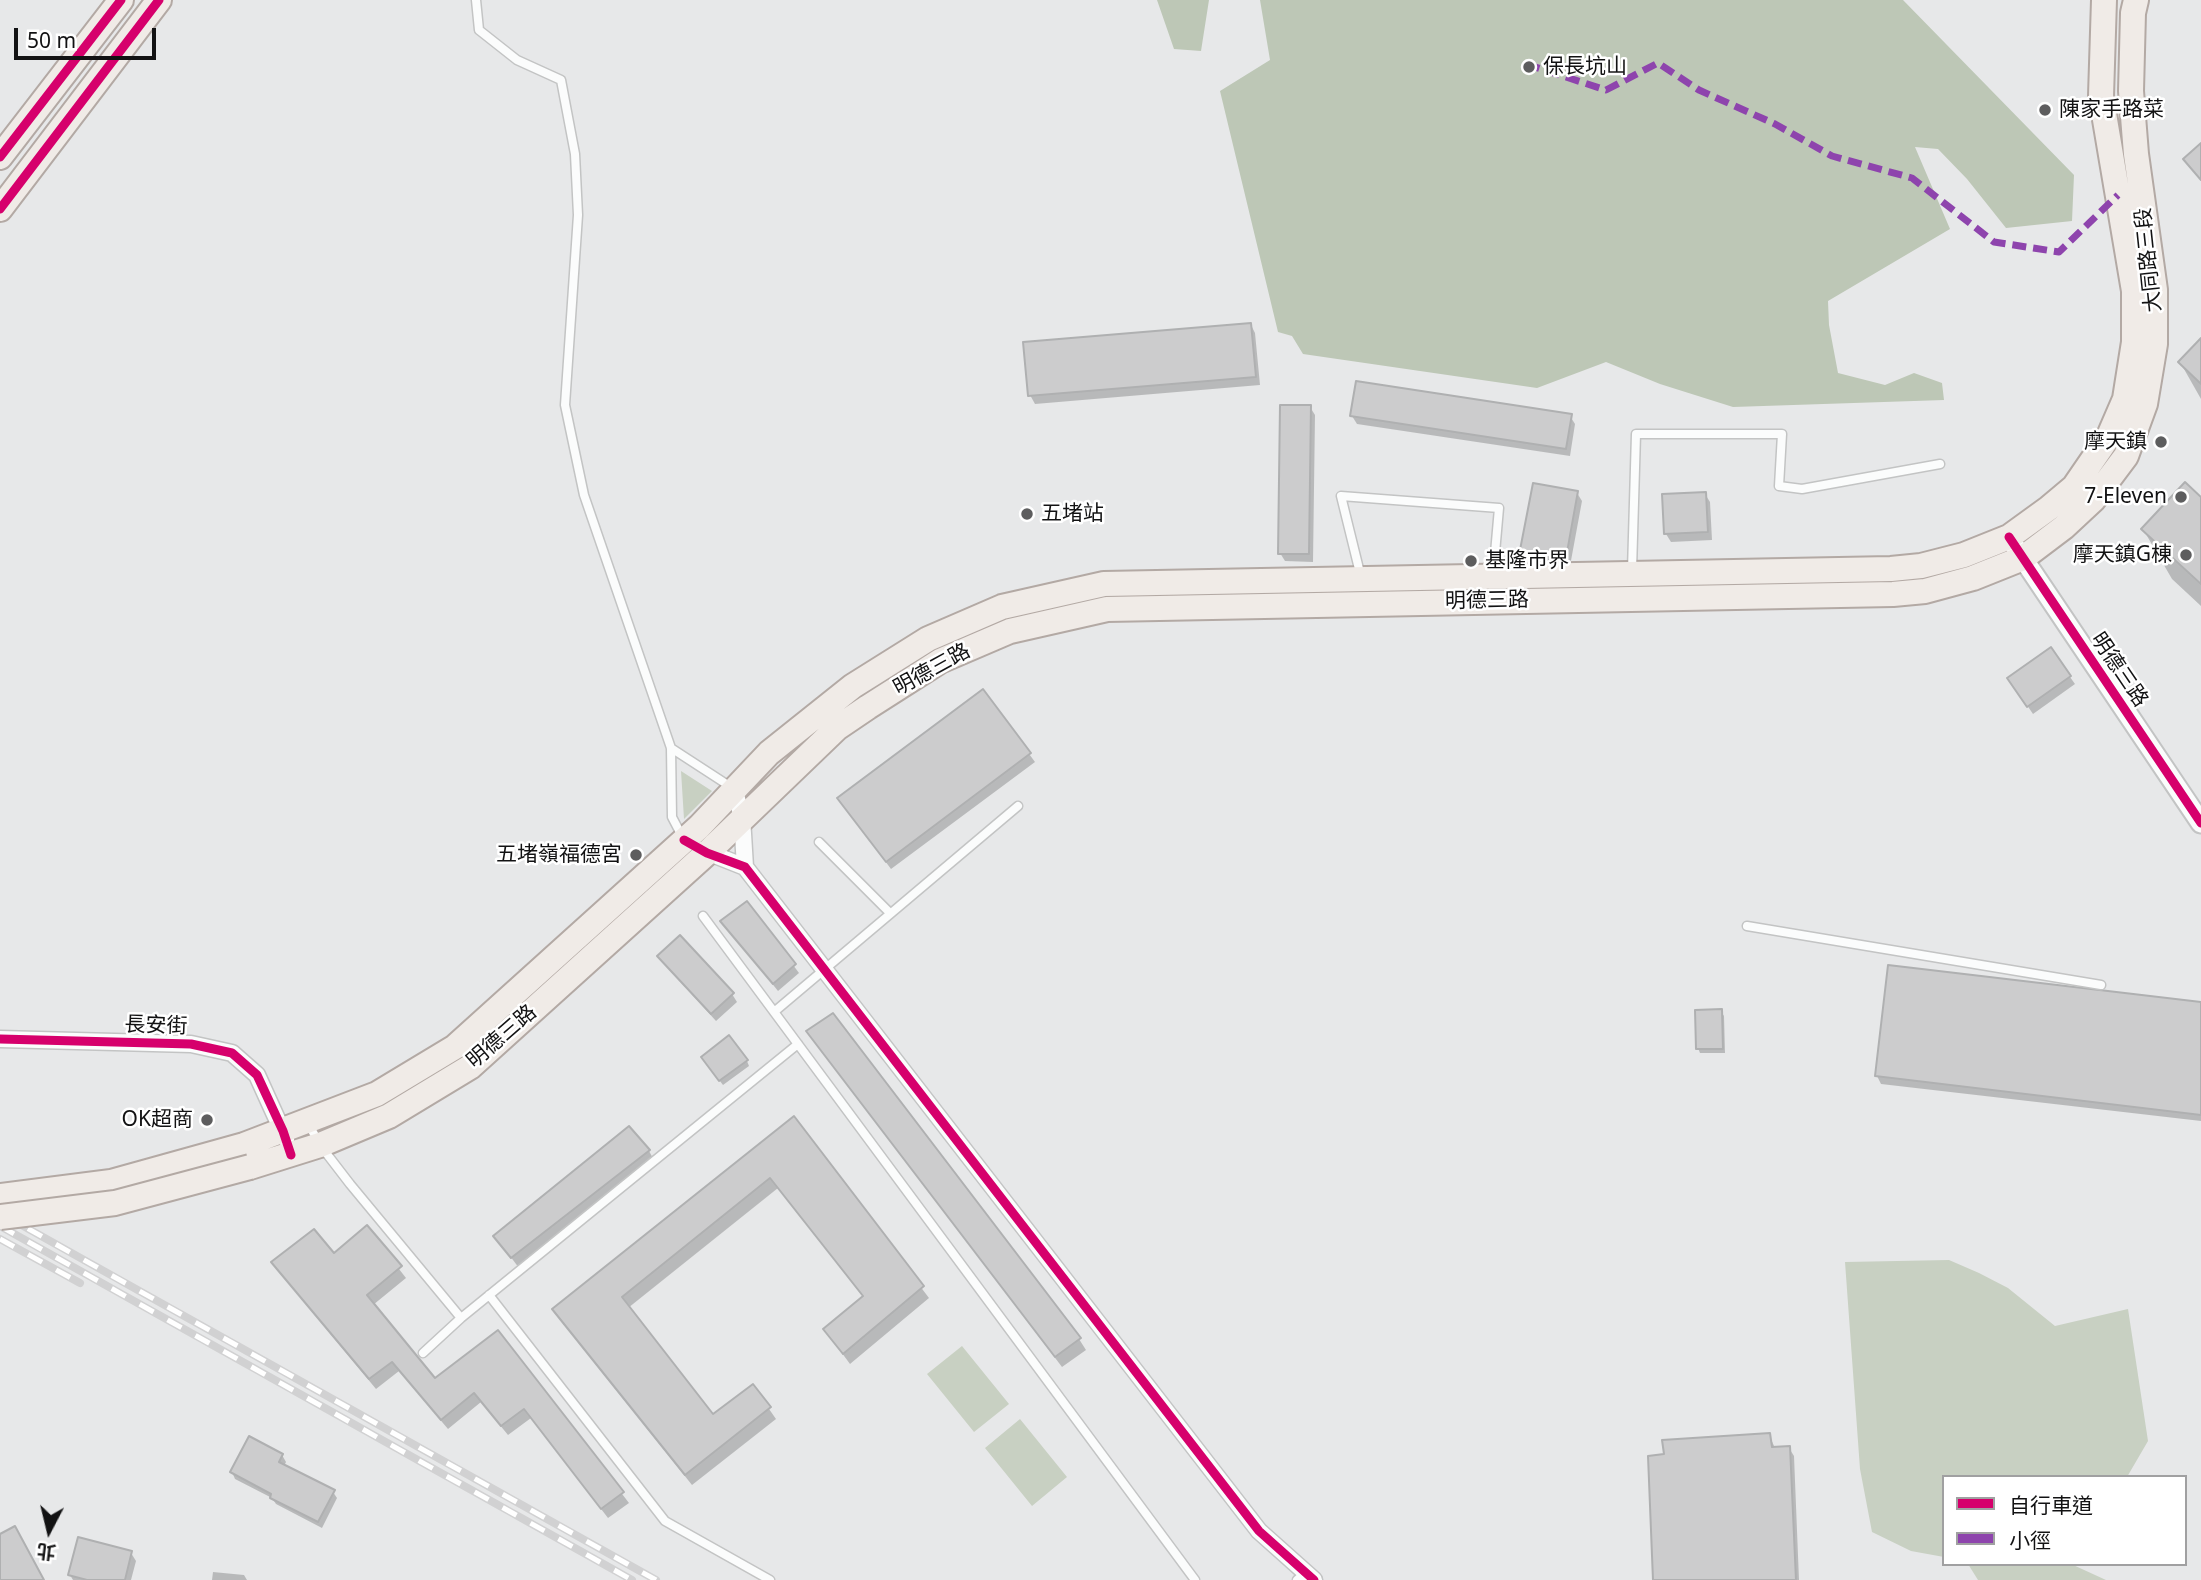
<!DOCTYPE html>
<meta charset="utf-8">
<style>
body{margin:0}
#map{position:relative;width:2201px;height:1580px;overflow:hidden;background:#e7e8e9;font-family:"Noto Sans","Noto Sans TC",sans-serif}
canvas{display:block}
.legend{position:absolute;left:1942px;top:1475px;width:245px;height:91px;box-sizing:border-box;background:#fff;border:2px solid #a0a0a1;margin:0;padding:9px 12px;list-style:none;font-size:21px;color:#121213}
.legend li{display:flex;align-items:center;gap:14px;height:35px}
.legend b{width:35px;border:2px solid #a0a0a1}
.north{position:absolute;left:14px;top:1496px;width:70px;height:70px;-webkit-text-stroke:5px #fff;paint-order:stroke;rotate:187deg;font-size:19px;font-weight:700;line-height:28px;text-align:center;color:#121213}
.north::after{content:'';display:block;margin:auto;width:24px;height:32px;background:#121213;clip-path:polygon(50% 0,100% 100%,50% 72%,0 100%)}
.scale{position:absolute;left:14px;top:28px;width:142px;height:32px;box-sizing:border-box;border:4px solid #121213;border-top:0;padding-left:9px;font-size:21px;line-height:24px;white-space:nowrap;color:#121213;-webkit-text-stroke:5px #fff;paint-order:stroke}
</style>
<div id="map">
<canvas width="2201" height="1580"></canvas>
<ul class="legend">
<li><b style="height:9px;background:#d6006c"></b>自行車道</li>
<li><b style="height:9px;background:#8e44ad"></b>小徑</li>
</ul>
<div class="north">北</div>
<div class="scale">50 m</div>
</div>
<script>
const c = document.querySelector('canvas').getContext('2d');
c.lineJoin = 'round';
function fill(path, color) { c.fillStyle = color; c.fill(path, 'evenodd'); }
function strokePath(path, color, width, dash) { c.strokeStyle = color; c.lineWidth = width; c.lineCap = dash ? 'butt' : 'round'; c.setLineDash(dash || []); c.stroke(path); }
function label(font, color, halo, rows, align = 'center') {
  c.font = font + ' "Noto Sans","Noto Sans TC",sans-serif'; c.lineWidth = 5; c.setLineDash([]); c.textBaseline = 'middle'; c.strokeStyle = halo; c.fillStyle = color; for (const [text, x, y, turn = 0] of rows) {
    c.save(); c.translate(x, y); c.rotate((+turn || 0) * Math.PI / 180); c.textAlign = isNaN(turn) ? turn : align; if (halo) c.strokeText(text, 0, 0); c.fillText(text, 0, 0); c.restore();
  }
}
fill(new Path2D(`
 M681 771 712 791 684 819Z
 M1949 1260 1979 1273 2008 1288 2055 1326 2128 1309 2148 1441 2127 1477H1944V1557L1911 1551 1872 1532 1860 1469 1845 1262Z
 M962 1346 1009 1404 974 1432 927 1374Z
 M1020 1419 1067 1477 1032 1506 985 1448Z
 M1968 1564H2071L2106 1580H1978Z`), '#c8d0c2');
fill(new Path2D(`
 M1157 0H1209L1201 51 1174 49Z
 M1260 0H1903L2074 175 2072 221 2006 228 1967 179 1938 149 1915 147 1950 229 1828 301 1829 325 1838 373 1885 385 1914 373 1942 383 1944 400 1733 407 1660 384 1606 362 1537 388 1303 354 1292 336 1278 332 1220 91 1270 60Z`), '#bdc7b6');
fill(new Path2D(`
 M1251 325 1255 333 1260 385 1035 404 1030 395Z
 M2201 340V399L2180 362Z
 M1310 407 1315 415 1313 562 1285 561 1280 553Z
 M1352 416H1570L1575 424 1570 456 1357 424Z
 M1577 493 1582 501 1570 566 1527 558 1522 550Z
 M1705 494 1710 502 1712 540 1671 542 1666 534Z
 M2201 500V606L2172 579 2143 529Z
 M2070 677 2075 684 2033 714 2014 686Z
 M983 691 1035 762 891 869 844 806Z
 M747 903 799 973 778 991 723 922Z
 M659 956 732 994 737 1002 716 1021 664 964Z
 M2201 1004V1121L1881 1084 1877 1076Z
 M1721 1011 1724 1016 1725 1053H1700L1698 1048Z
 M808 1032 1079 1339 1086 1350 1062 1367Z
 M747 1061 749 1066 723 1085 706 1063Z
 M793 1118 929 1298 850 1364 825 1330 864 1298 778 1188 628 1308 712 1417 753 1386 776 1419 692 1485 561 1321 555 1310Z
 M629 1129 649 1151 655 1162 519 1268 495 1236Z
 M367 1228 406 1278 373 1305 435 1381 498 1332 629 1503 608 1518 531 1418 508 1435 481 1402 448 1429 399 1371 376 1389 279 1272 274 1262 334 1256Z
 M1769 1435 1775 1448H1789L1794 1456 1799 1580H1655Z
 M282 1455 286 1462 284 1466 333 1492 337 1498 322 1528 276 1504 272 1498 235 1479 232 1472Z
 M131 1553 136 1561 131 1580H73L70 1575Z
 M213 1572 244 1575 247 1580H212Z`), '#0003');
const building = new Path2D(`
 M2201 143V180L2183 159Z
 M1251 323 1256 377 1028 396 1023 342Z
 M2201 338V384L2178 362Z
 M1356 381 1572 414 1566 449 1350 416Z
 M1280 405H1311L1309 554H1278Z
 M2185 482 2201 497V584L2141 529Z
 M1533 483 1578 491 1566 558 1520 550Z
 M1706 492 1708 532 1664 534 1662 494Z
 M2051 647 2071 676 2027 707 2007 678Z
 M983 689 1031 753 886 862 837 798Z
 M747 901 796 964 773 984 720 921Z
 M680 935 734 993 711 1014 657 956Z
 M1888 965 2201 1002V1115L1875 1076Z
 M1722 1009 1723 1049H1696L1695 1010Z
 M833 1013 1081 1338 1055 1357 806 1031Z
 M729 1035 748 1060 719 1081 701 1057Z
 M794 1116 924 1286 843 1354 823 1329 863 1296 770 1178 622 1297 713 1414 753 1384 771 1407 685 1475 552 1309Z
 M629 1126 650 1150 511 1258 493 1236Z
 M367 1225 402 1266 367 1295 435 1378 498 1330 624 1492 601 1509 524 1409 501 1426 474 1393 441 1420 392 1362 369 1379 271 1262 314 1229 334 1253Z
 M1770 1433 1772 1447 1790 1446 1796 1580H1653L1648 1456 1664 1454 1662 1440Z
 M249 1436 283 1454 279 1462 335 1490 318 1522 270 1498 271 1494 230 1472Z
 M15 1526 44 1580H0V1534Z
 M78 1537 132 1551 125 1580H87L68 1575Z`);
fill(building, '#cccccd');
strokePath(building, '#afb0b1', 2);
const service = new Path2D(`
 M476 0 479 30 517 60 561 80 575 154 578 215 565 405 584 495 671 748 672 817 683 838
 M1632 570 1636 434H1782L1779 486 1802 489 1940 464
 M1361 577 1341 496 1499 508 1495 553
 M671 748 731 787
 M819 842 890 913
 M703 916 1195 1580
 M1747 926 2101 985
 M774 1012 1018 806
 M308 1123 320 1145 350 1184 461 1318
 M489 1295 665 1521 770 1580
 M423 1353 461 1318 798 1044
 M1297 1580 1305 1573`);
const minor = new Path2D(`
 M734 788 742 817 745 867
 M702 850 745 867 1259 1531 1314 1580
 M0 1039 191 1044 232 1053 257 1075 286 1139`);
const tertiary = new Path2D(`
 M2016 548 2201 823`);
const primary = new Path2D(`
 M0 157 121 0
 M0 209 159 0
 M250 1167 320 1145 389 1116 470 1067 707 853 837 728 868 707 940 661 1010 631 1107 609 1893 594 1925 591 1973 578 2023 558 2064 527 2093 500 2126 456 2145 404 2155 344V290L2136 154 2131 91 2133 13 2136 0
 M0 1196 111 1182 244 1145 377 1094 455 1047 699 827 769 753 853 686 928 639 1002 607 1104 584 1891 569 1921 566 1964 555 2009 537 2049 508 2074 487 2109 436 2125 399 2134 342V291L2101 96 2104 0`);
strokePath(service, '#c3c4c4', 11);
strokePath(minor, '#c3c4c4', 19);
strokePath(tertiary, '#c3c4c4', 23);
strokePath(primary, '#b3a9a4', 28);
strokePath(service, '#fbfcfc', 8);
strokePath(minor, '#fbfcfc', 16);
strokePath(tertiary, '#fbfcfc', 19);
strokePath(primary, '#f0ebe7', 24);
const rail = new Path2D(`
 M0 1213 656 1580
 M0 1226 632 1580
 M0 1239 80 1283`);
strokePath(rail, '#d1d1d2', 8);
strokePath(rail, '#fff', 5, [16]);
const primaryBridge = new Path2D(`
 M0 1217 115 1203 250 1167`);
strokePath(primaryBridge, '#b3a9a4', 28, []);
strokePath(primaryBridge, '#f0ebe7', 24);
strokePath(new Path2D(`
 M1526 64 1606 90 1658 63 1699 90 1775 124 1832 156 1912 178 1994 242 2059 252 2118 195`), '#8e44ad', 7, [14, 7]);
strokePath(new Path2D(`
 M0 157 121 0
 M0 209 159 0
 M2009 537 2201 823
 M684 840 707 853 745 867 1259 1531 1314 1580
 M0 1039 191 1044 232 1053 257 1075 283 1131 291 1155`), '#d6006c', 9);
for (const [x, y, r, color] of [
 [1529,67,7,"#5d5d5e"],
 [2045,110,7,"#5d5d5e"],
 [2161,442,7,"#5d5d5e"],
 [2181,497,7,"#5d5d5e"],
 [1027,514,7,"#5d5d5e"],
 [2186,555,7,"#5d5d5e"],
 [1471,561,7,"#5d5d5e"],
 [636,855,7,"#5d5d5e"],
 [207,1120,7,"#5d5d5e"]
]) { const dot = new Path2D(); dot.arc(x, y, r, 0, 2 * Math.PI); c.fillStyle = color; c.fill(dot); strokePath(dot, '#fff', 2.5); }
label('21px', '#121213', '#fff', [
 ["保長坑山",1543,67,"left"],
 ["陳家手路菜",2059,110,"left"],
 ["摩天鎮",2147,442],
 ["7-Eleven",2167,497],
 ["五堵站",1041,514,"left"],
 ["摩天鎮G棟",2172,555],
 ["基隆市界",1485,561,"left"],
 ["五堵嶺福德宮",622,855],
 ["OK超商",193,1120]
], 'right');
label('21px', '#121213', '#fff', [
 ["大同路三段",2149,260,-96],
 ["明德三路",1487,601,-1],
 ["明德三路",932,670,-29],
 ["明德三路",2119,670,56],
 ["長安街",156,1026,2],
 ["明德三路",502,1037,-41]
]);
</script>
